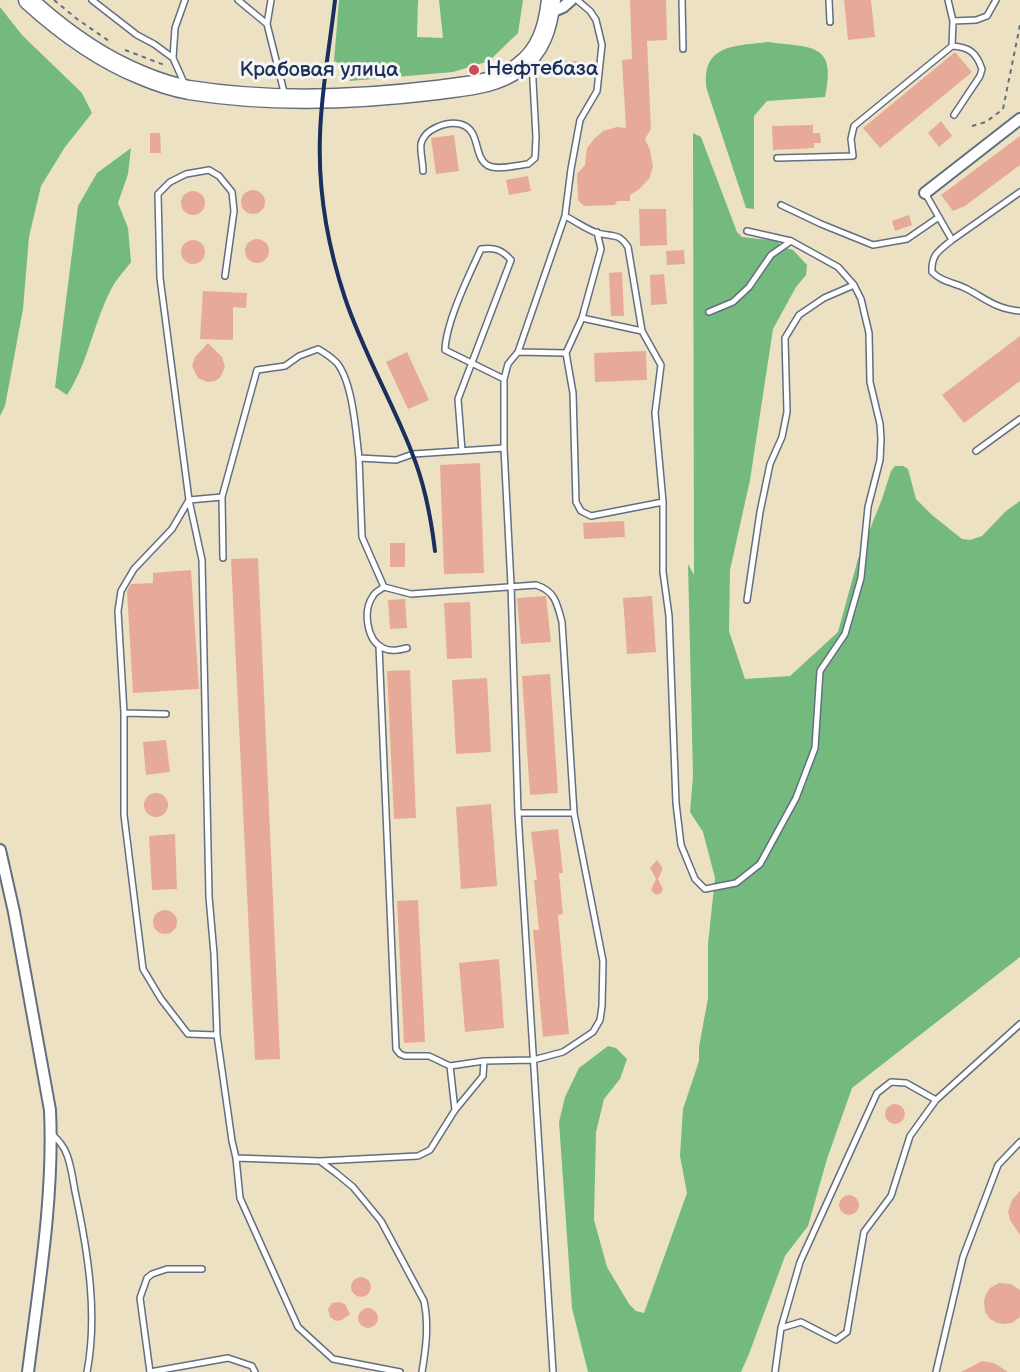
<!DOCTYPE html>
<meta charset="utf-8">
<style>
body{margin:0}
canvas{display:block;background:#ece2c3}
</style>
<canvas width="1020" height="1372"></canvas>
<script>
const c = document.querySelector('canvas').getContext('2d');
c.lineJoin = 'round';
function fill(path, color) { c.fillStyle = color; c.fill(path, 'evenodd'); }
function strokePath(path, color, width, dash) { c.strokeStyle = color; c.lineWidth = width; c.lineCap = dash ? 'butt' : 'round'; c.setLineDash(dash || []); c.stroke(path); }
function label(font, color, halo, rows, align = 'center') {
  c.font = font + ' "Balsamiq Sans",sans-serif'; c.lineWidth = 6; c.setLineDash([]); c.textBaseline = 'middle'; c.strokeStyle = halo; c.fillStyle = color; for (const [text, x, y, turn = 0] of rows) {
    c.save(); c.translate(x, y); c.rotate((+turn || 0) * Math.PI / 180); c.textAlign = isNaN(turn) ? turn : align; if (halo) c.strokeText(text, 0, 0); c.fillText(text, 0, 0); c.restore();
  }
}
fill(new Path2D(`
 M339 0H419L418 1 417 37 443 38 439 0H523L518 33 489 61 453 72 350 81V68L334 61Z
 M0 7 22 35 82 93 92 113 65 147 41 186 29 237 23 309 5 406 0 416Z
 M768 42C812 48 837 42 825 97L767 101 754 116V209L746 208 707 90C700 44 735 46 768 42Z
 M693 133 701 137 737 232 742 237 778 241 779 243V247L768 254 734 303 772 257 786 248 793 250 807 265 806 275 796 287 773 329 750 480 730 570 729 631 745 679 790 676 838 632 858 559 882 499 891 471 895 466H903L908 469 916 499 932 515 962 539 970 540 982 536 1006 511 1020 501V957L852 1088 827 1159 808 1226 785 1256 749 1354 741 1372H588L572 1308 559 1122 565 1097 579 1068 608 1046 616 1048 627 1059 620 1079 604 1099 596 1132 594 1220 607 1267 629 1304 636 1311 644 1313 687 1193 680 1156 683 1109 699 1061V1047L708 998V944L715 878 703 832 690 812 693 776 688 564 694 575Z
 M131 148 128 174 118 203 128 228 131 262C126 269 119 276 114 284 94 319 89 362 67 395L55 387 78 206 97 173Z`), '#74ba7f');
fill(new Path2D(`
 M630 0H666L667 40 647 41 651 129 645 139 650 150 653 167 649 179 638 190 630 195V201H617L615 205 584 206 578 200 577 174 585 165 587 148 594 139 603 131 617 127 626 128 622 60 632 59Z
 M844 0H871L875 37 848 40Z
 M955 52 972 72 880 148 863 128Z
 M564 61H585V75H564Z
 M941 121 952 136 939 147 928 133Z
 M813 125V133H820L821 143H814V148L773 150 772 126Z
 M150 133H160L161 153H150Z
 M454 135 459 171 436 174 431 138Z
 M1020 136V165L965 206 953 211 941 195Z
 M528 176 531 191 509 195 506 180Z
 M241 202a12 12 0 1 1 24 0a12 12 0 1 1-24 0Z
 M181 203a12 12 0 1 1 24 0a12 12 0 1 1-24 0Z
 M639 209H666L667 245 640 246Z
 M909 215 912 225 895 231 892 221Z
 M245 251a12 12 0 1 1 24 0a12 12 0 1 1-24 0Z
 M181 252a12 12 0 1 1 24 0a12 12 0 1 1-24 0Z
 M684 250 685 264 667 265 666 251Z
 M622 272 624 316H611L609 273Z
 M664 274 667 304 651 305 650 275Z
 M203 291 247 293 246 308 233 307V340L200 339Z
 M1020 336V381L964 423 942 395Z
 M208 343 222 357 225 367 220 378 215 381 207 382 198 378 192 366 195 357Z
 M646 351 647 380 595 382 594 353Z
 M407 352 429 400 408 409 386 362Z
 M480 463 484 573 444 574 440 465Z
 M624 521 625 537 584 539 583 523Z
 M390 543H405V567H390Z
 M258 558 280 1059 255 1060 231 559Z
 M191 570 199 689 133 693 127 591 131 584 153 583V573Z
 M546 596 551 642 521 644 517 598Z
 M652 596 656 652 627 654 623 598Z
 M405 599 407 628 390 629 388 600Z
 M470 602 472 658 447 659 444 603Z
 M410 670 416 818 394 819 387 671Z
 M550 674 558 793 530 795 522 676Z
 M487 678 491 752 456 754 452 680Z
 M166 740 170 772 146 775 143 742Z
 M144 805a12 12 0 1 1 24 0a12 12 0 1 1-24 0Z
 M491 804 497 886 461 889 456 807Z
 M558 829 563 873H559L563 914 558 915 569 1034 543 1037 533 930H539L534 880H537L531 832Z
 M175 834 177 889 152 890 149 836Z
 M657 860 662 867V871L658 879 663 889 661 893 656 895 651 890 656 879 650 868Z
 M418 900 425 1042 404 1043 397 901Z
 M153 922a12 12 0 1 1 24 0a12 12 0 1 1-24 0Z
 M499 959 504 1028 465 1032 459 963Z
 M885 1114a10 10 0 1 1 20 0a10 10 0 1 1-20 0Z
 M1020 1191V1235L1010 1220 1008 1212 1012 1200Z
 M839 1205a10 10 0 1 1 20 0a10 10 0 1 1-20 0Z
 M351 1287a10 10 0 1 1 20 0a10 10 0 1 1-20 0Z
 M999 1283 1011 1284 1020 1290V1317L1012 1323 1004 1324 997 1323 990 1319 985 1312 984 1301 986 1294 990 1288Z
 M339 1302 345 1304 350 1314 342 1320 336 1321 330 1317 328 1309 332 1303Z
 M358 1318a10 10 0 1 1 20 0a10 10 0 1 1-20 0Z
 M982 1361 994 1363 1008 1372H961Z`), '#e7aa98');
const lane = new Path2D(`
 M92 0 137 35 154 44 173 58 185 85
 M238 0 267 24 285 96
 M577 0 590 11 596 20 602 45 597 91 580 120 571 169 565 216C575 221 586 229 597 233 612 237 618 232 628 247L642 331
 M682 0 683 49
 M829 0 830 22
 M953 21 976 20 987 16 996 0
 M267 24 271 0
 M952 46C969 47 976 52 982 69L980 76 954 115
 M173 58 175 28 185 0
 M777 158 853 156 851 139 854 126 952 46 953 21 948 0
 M423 171C423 163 420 151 421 144 424 129 447 121 460 124 481 129 473 156 487 165 497 171 517 165 528 164L535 158 536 137 532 62
 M925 193 952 240C940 250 931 254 932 272 943 283 954 282 967 289 986 299 996 309 1020 311
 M781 205 821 224 873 245 907 239 939 217
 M747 231 791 241 838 267 854 285
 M952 240 1020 192
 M225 276 234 211 232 192 219 176 209 170 186 174 170 182 158 194 160 278 189 500 202 560 209 897 214 954 217 1035 232 1141 236 1158 320 1161 336 1173 353 1187 381 1221 424 1301C429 1324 426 1348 422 1372
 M709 312 733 302 749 287 771 255 791 241
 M582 318 642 331 661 365 655 413 663 502 591 516 581 511 576 502 573 393 566 353Z
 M582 318 601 249 597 232
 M518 352 565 216
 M462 451 458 399 511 260C502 250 495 247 481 249 469 275 446 322 445 350L504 379
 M976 451 1020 419
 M359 458 362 537 384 587 411 594 536 585C555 591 557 603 562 622L574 813H518
 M663 502V572L669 616 676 803 681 845 695 879 705 889 736 883 760 864 796 798 815 748 820 671 845 634 861 578 868 507 880 460 881 439 880 424 870 382 869 333 861 299 854 285 824 298 799 315 785 338 787 412 782 437 770 464 760 512 747 600
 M223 558 222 497 257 370 285 366 299 356 318 349C325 353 331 357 337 363 353 383 356 433 359 458L396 460 413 454 504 448
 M384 587C380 590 375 592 373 596 363 610 366 640 383 648 391 652 399 650 407 648
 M379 646 396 1049 400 1054 405 1056H429L450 1066 484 1061 533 1060 563 1052 593 1032 600 1020 602 1006 603 961 574 813
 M124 713V815L143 969 161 999 188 1034 217 1035
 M166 714 124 713 118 611 121 591 134 569 172 529 189 500 222 497
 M450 1066 455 1110
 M51 1133C58 1140 64 1146 67 1155 72 1168 73 1183 76 1196 88 1253 98 1315 87 1372
 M236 1158 240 1198 298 1327 333 1359 400 1372
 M320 1161 418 1156 430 1150 455 1110 483 1076 484 1061
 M781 1328 801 1322 836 1340 847 1332 864 1232 891 1196 910 1136 936 1100 1020 1024
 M150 1372 140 1298 147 1278 152 1274 167 1269H202
 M150 1372 228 1358 252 1366 255 1372
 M553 1372 518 813 511 585 504 448V379L508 364 518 352 566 353
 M775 1372 781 1328 800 1262 877 1093 891 1082 906 1083 936 1100
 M936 1372 963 1257 998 1165 1020 1142`);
const street = new Path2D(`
 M549 13 563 7 571 0
 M925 193 1020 119
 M0 850 14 912 50 1110C54 1197 39 1285 28 1372`);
const primary = new Path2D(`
 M28 0C61 30 99 58 141 75 155 81 173 87 189 90 270 103 356 100 437 90 465 86 496 85 519 67 541 51 548 27 551 0`);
strokePath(lane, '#646e81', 8);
strokePath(street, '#646e81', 14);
strokePath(primary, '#646e81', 21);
strokePath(new Path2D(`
 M54 0 77 19 109 41
 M125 50 167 66
 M972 126 986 122 1003 109 1020 25`), '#646e81', 2, [4.5, 4.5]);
strokePath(lane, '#fff', 5);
strokePath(street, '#fff', 10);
strokePath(primary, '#fff', 18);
strokePath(new Path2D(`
 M335 0C330 45 321 91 320 136 318 190 328 247 345 298 363 352 392 401 412 453 425 485 431 517 435 551`), '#1b2f5e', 4);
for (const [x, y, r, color] of [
 [474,70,6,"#d1495b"]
]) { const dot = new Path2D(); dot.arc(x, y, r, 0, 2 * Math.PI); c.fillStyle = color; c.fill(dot); strokePath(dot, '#f6f6f2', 2); }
label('21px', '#1b2f5e', '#f6f6f2', [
 ["Нефтебаза",486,70]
], 'left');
label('21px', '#1b2f5e', '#f6f6f2', [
 ["Крабовая улица",319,71]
]);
</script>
